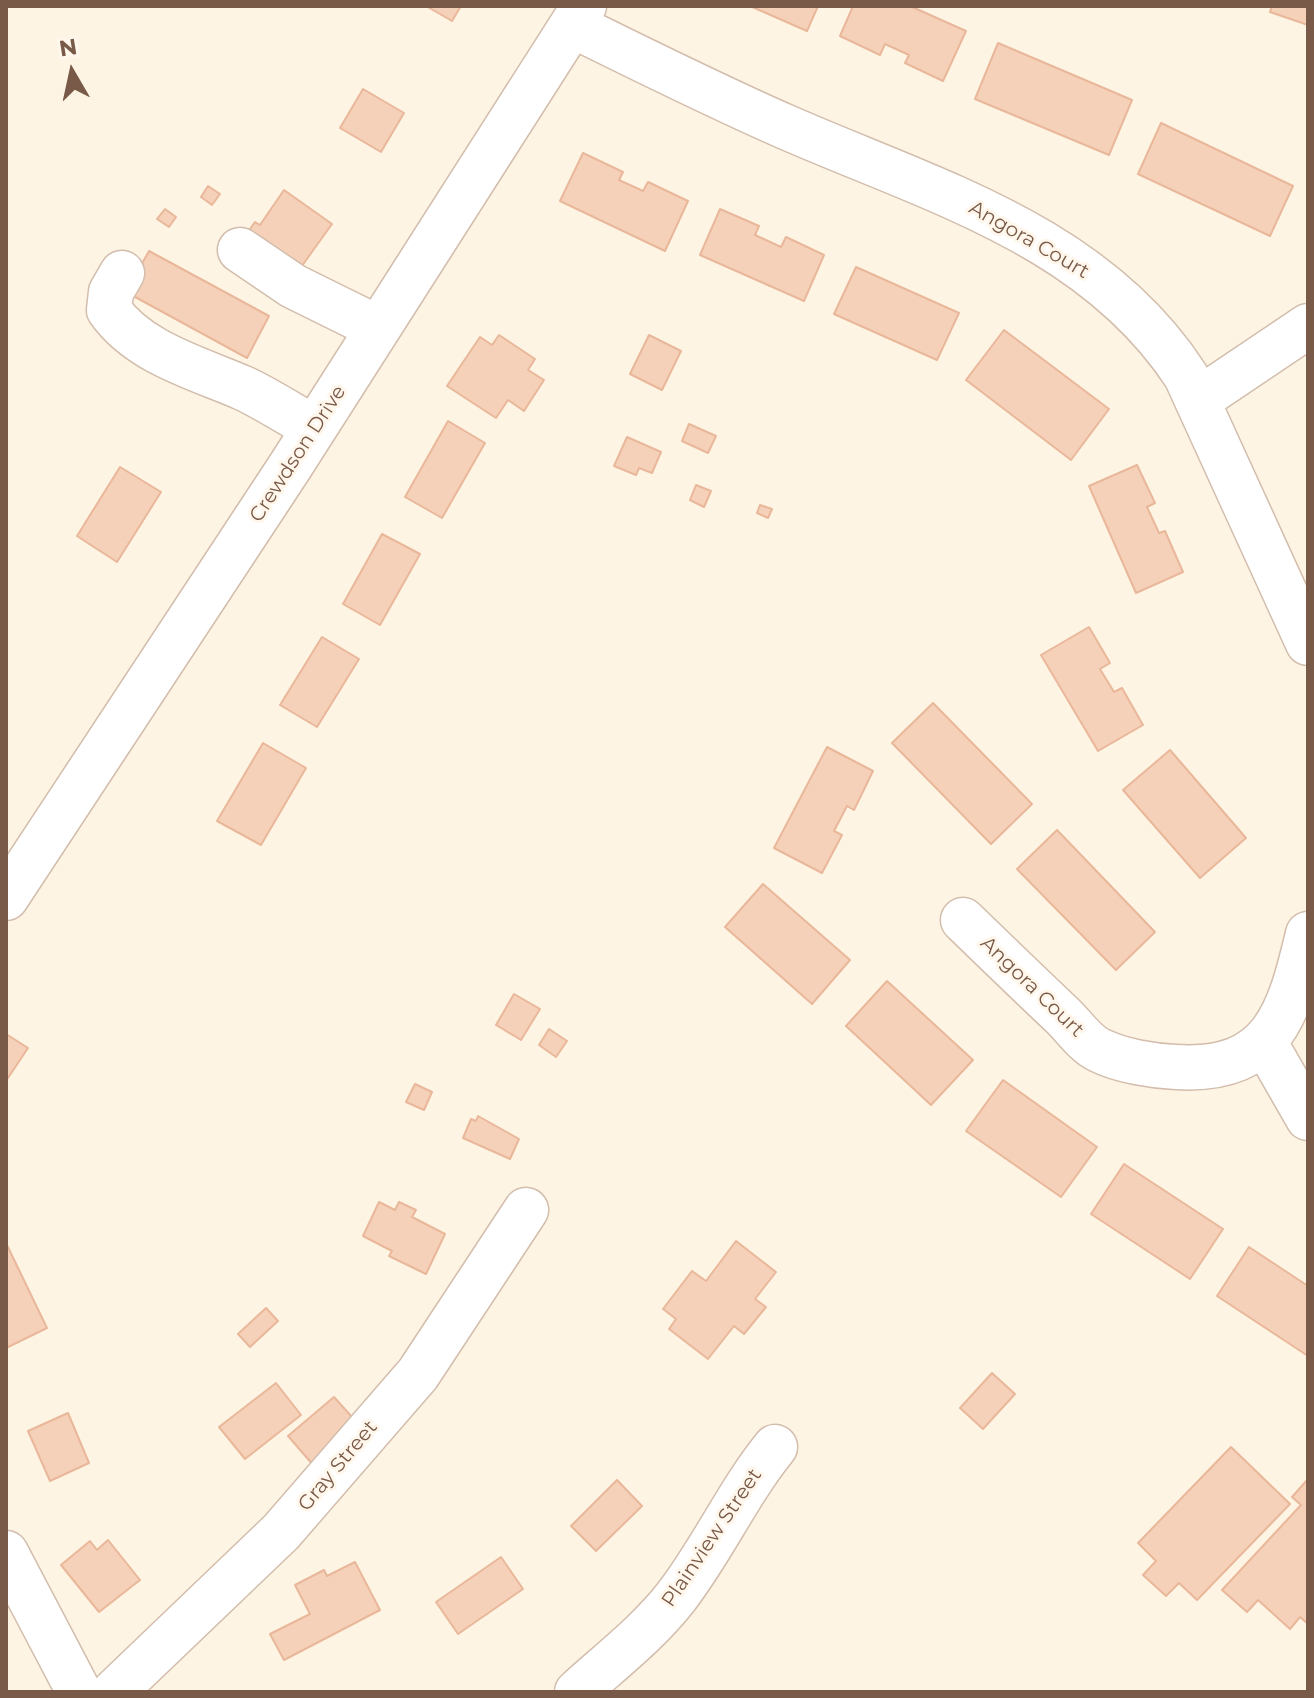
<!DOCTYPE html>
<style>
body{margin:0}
#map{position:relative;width:1314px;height:1698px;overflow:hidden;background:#fef4e4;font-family:Montserrat,sans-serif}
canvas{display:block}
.frame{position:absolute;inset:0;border:8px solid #795947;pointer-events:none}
.north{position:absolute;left:32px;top:32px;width:80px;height:80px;-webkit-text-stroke:6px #fff7ec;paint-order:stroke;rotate:351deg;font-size:22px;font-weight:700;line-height:32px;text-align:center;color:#795947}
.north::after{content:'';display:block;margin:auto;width:28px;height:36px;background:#795947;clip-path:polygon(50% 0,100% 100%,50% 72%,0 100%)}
</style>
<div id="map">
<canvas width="1314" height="1698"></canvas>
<div class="frame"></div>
<div class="north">N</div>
</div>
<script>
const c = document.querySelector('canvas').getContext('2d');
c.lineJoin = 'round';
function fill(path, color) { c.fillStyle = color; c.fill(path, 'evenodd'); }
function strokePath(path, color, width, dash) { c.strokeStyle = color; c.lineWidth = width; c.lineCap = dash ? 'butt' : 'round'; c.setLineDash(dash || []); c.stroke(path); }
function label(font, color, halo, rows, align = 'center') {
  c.font = font + ' Montserrat,sans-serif'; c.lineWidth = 6; c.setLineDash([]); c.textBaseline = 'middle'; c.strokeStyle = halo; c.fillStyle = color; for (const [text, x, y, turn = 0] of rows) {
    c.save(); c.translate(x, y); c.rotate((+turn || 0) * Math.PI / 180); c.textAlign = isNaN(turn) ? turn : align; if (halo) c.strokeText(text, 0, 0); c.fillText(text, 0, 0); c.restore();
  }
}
const building = new Path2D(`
 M426 6H461L452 21Z
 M750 6H818L807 31Z
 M853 6H910L966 31 943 81 905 63 909 55 885 44 880 55 840 36Z
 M1272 6H1308V25L1270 12Z
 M998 43 1132 100 1109 155 975 99Z
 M363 89 404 113 381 152 340 128Z
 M1161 123 1293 186 1270 236 1138 174Z
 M583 153 623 172 619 180 643 191 648 182 688 201 665 251 560 201Z
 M208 186 220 194 212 205 201 197Z
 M284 190 332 224 299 270 245 236 255 222 260 225Z
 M165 209 176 217 169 227 157 219Z
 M720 209 759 226 755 235 781 247 786 237 824 255 804 301 700 255Z
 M149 251 269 316 247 358 126 292Z
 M856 267 959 313 937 360 834 314Z
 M1004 330 1109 409 1071 460 966 380Z
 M499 335 535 359 528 370 544 380 524 411 508 400 496 418 447 386 480 337 492 345Z
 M649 335 681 351 662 390 630 374Z
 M448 421 485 443 442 518 405 497Z
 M689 424 716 436 708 453 682 441Z
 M627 437 661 452 652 473 639 468 636 475 614 466Z
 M1137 465 1155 503 1147 507 1159 533 1165 531 1183 572 1136 593 1089 486Z
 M120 467 161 492 117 562 77 536Z
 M696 485 711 491 704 507 690 500Z
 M760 505 772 509 768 518 757 513Z
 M382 534 420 554 380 625 343 604Z
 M1089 627 1110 663 1100 669 1114 692 1122 688 1143 725 1098 751 1041 655Z
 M322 637 359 659 317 727 280 705Z
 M933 703 1032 804 991 844 892 743Z
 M263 743 306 768 261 845 217 821Z
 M827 747 873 771 854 810 847 806 834 831 842 835 822 873 774 848Z
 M1170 750 1246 838 1200 878 1123 790Z
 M1057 830 1155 932 1116 970 1017 869Z
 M763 884 850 960 812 1004 725 927Z
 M887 981 973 1060 931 1105 846 1026Z
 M514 994 540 1009 521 1040 496 1025Z
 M549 1029 567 1041 556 1057 539 1045Z
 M6 1034 28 1048 6 1081Z
 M1003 1080 1097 1147 1061 1197 966 1131Z
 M415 1084 432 1092 424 1110 406 1102Z
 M478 1116 519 1139 510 1159 463 1138 471 1119 476 1121Z
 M1124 1164 1223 1229 1190 1279 1091 1214Z
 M379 1202 395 1210 399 1202 416 1210 412 1217 445 1234 426 1274 389 1256 392 1251 363 1236Z
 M736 1241 776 1272 755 1299 766 1307 744 1334 734 1326 708 1359 669 1329 676 1319 663 1309 692 1271 706 1281Z
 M6 1243 47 1328 6 1348Z
 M1249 1247 1308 1286V1356L1217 1296Z
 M266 1308 278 1321 250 1347 238 1334Z
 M992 1373 1015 1394 983 1429 960 1408Z
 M276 1383 301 1415 245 1459 219 1427Z
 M334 1397 360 1426 314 1466 288 1436Z
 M68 1413 89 1463 50 1481 28 1431Z
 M1231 1447 1290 1504 1197 1600 1179 1583 1166 1596 1143 1575 1156 1561 1138 1543Z
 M1308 1479V1624L1300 1617 1290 1629 1258 1600 1247 1612 1222 1590 1301 1505 1292 1497Z
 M617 1480 642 1506 596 1551 571 1526Z
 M108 1540 140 1580 99 1612 61 1565 90 1541 97 1550Z
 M501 1557 523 1589 458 1634 436 1602Z
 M355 1562 380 1610 284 1660 270 1634 310 1614 295 1585 324 1570 327 1576Z`);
fill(building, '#f6d1ba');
strokePath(building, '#e9b799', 2);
const minor = new Path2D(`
 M572 25C643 60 713 95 786 127 932 191 1094 235 1186 376L1308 643
 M240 250 293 286 378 328
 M122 273 111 292 109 310C139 353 197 368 243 388 267 399 291 415 314 428
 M1198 400 1308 326
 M6 898 291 465 584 6
 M963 920C996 952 1030 985 1064 1017 1074 1027 1086 1044 1099 1050 1121 1061 1153 1066 1176 1067 1273 1073 1289 1014 1308 934
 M1265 1043 1308 1118
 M6 1553 79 1692
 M114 1692 281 1532 418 1374 526 1210
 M577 1692C611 1661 648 1633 676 1597 713 1549 737 1494 775 1447`);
strokePath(minor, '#d3bdac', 47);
strokePath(minor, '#fff', 44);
label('20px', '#795947', '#fff7ec', [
 ["Angora Court",1029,240,30],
 ["Crewdson Drive",298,454,-57],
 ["Angora Court",1032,987,44],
 ["Gray Street",338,1466,-50],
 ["Plainview Street",712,1538,-56]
]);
</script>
